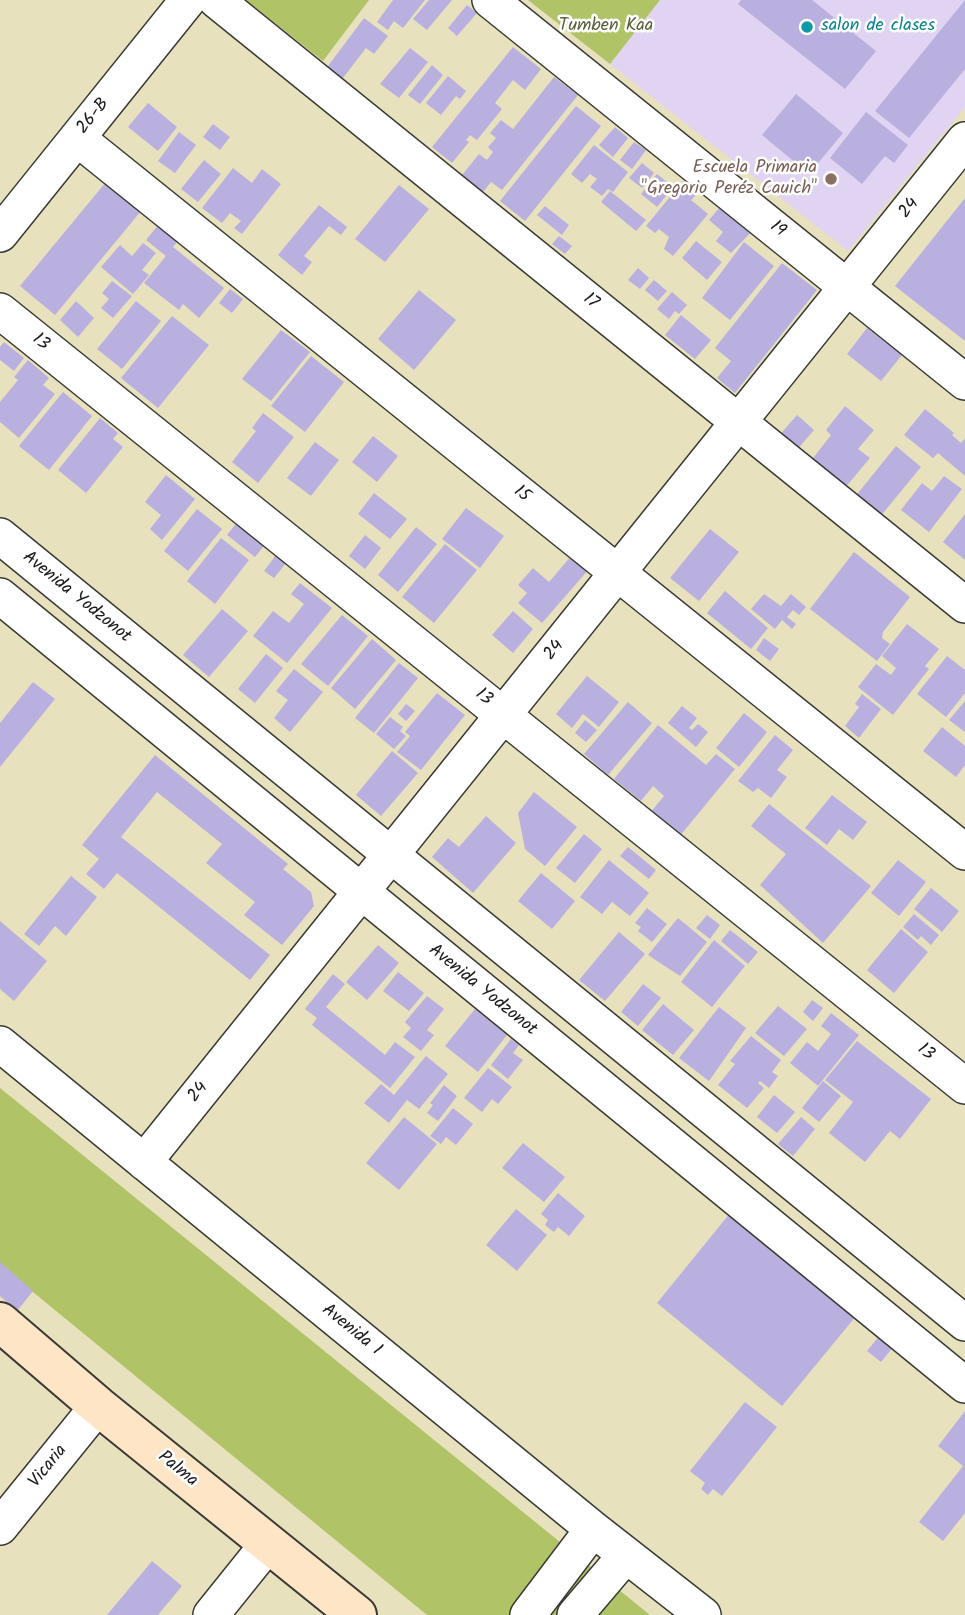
<!DOCTYPE html>
<meta charset="utf-8">
<style>
body{margin:0}
canvas{display:block;background:#e7e1bd}
</style>
<canvas width="965" height="1615"></canvas>
<script>
const c = document.querySelector('canvas').getContext('2d');
c.lineJoin = 'round';
function fill(path, color) { c.fillStyle = color; c.fill(path, 'evenodd'); }
function strokePath(path, color, width, dash) { c.strokeStyle = color; c.lineWidth = width; c.lineCap = dash ? 'butt' : 'round'; c.setLineDash(dash || []); c.stroke(path); }
function label(font, color, halo, rows, align = 'center') {
  c.font = font + ' Kalam,sans-serif'; c.lineWidth = 5; c.setLineDash([]); c.textBaseline = 'middle'; c.strokeStyle = halo; c.fillStyle = color; for (const [text, x, y, turn = 0] of rows) {
    c.save(); c.translate(x, y); c.rotate((+turn || 0) * Math.PI / 180); c.textAlign = isNaN(turn) ? turn : align; if (halo) c.strokeText(text, 0, 0); c.fillText(text, 0, 0); c.restore();
  }
}
fill(new Path2D(`
 M660 0H965V107L848 251 610 64Z`), '#e1d4f3');
fill(new Path2D(`
 M246 0H369L323 61Z
 M528 0H660L610 64Z
 M0 1088 650 1615H427L0 1265Z`), '#b1c367');
fill(new Path2D(`
 M393 0H425L403 28 394 21 388 30 377 22Z
 M429 0H452L427 30 413 19Z
 M741 0H812L876 51 845 89 738 4Z
 M965 0V69L909 138 875 111Z
 M467 5 477 13 457 36 448 28Z
 M364 18 388 36 374 54 366 48 340 82 325 70Z
 M513 47 541 69 525 90 513 80 495 103 502 109 477 140 470 135 466 140 469 142 452 163 432 147Z
 M410 48 428 62 399 98 380 84Z
 M432 65 443 75 420 104 408 95Z
 M448 76 466 91 460 99 456 96 441 115 426 103Z
 M554 77 578 95 502 190 491 182 483 192 462 175 479 154 487 160 493 152 488 147 496 138 490 133 501 120 513 129Z
 M796 94 843 133 809 174 762 135Z
 M148 103 177 127 158 151 128 127Z
 M576 106 601 126 525 221 500 201Z
 M866 112 908 145 894 163 885 156 862 184 830 158Z
 M213 124 230 137 220 150 203 137Z
 M615 127 628 138 613 157 599 145Z
 M179 132 196 145 175 173 158 161Z
 M634 142 646 150 632 169 620 160Z
 M594 145 628 172 613 192 608 189 602 196 590 187 597 179 590 174 582 183 571 174Z
 M204 160 221 174 198 202 181 189Z
 M642 163 654 173 642 188 629 178Z
 M233 168 252 183 262 169 281 184 242 234 234 228 241 221 230 213 222 223 202 208Z
 M657 174 673 187 657 207 641 194Z
 M683 181 697 194 691 200 708 214 673 256 664 249 669 237 659 229 655 233 646 226Z
 M106 182 141 211 55 315 20 286Z
 M399 185 429 209 385 262 355 239Z
 M610 191 646 220 636 231 601 202Z
 M965 198V341L895 286Z
 M319 205 347 227 341 235 329 226 304 256 312 262 302 275 278 255Z
 M545 206 569 225 562 235 537 215Z
 M720 207 754 229 731 253 716 241 723 232 709 220Z
 M159 224 179 240 173 247 224 288 199 318 183 304 179 310 144 283 166 256 146 240Z
 M559 236 572 246 565 254 552 244Z
 M696 241 722 262 707 280 682 258Z
 M744 242 774 266 730 320 702 298Z
 M143 243 156 253 142 270 149 275 133 294 101 267 120 245 132 256Z
 M782 263 817 290 735 393 717 378 731 361 715 348Z
 M638 268 649 278 640 289 628 280Z
 M654 280 667 291 658 301 645 290Z
 M112 281 132 296 113 318 101 308 109 299 102 293Z
 M230 289 243 299 232 313 219 303Z
 M419 290 456 320 414 370 378 339Z
 M672 292 687 305 679 314 675 311 669 319 657 309Z
 M76 301 94 318 78 337 60 320Z
 M136 301 161 321 122 369 97 349Z
 M681 315 711 340 695 359 665 335Z
 M172 316 209 345 158 408 121 378Z
 M867 328 902 355 881 381 847 354Z
 M281 330 310 352 271 401 242 379Z
 M4 342 24 358 14 371 0 360V347Z
 M311 356 344 382 305 432 271 406Z
 M28 360 49 378 43 385 55 394 19 438 0 422V402L18 380 14 377Z
 M63 392 92 416 49 470 19 446Z
 M845 406 874 430 858 449 870 458 844 489 810 462 831 435 826 430Z
 M925 409 954 433 952 435 961 443 965 438V476L938 453 933 458 904 435Z
 M263 413 294 437 258 483 232 462 256 431 252 428Z
 M797 415 814 430 795 452 777 438Z
 M100 418 118 433 113 439 123 447 86 493 58 470Z
 M373 436 398 456 377 482 352 462Z
 M315 442 339 460 311 496 287 478Z
 M896 446 921 467 879 518 854 498Z
 M166 475 195 499 162 540 150 529 161 515 145 502Z
 M944 476 962 489 929 532 901 510 922 483 932 491Z
 M374 493 407 519 390 539 358 514Z
 M466 508 504 536 480 568 442 539Z
 M197 509 222 529 188 571 164 551Z
 M965 514V560L943 542Z
 M239 520 267 542 255 557 227 535Z
 M416 527 437 544 398 592 378 575Z
 M710 529 739 552 699 601 670 578Z
 M365 535 381 548 365 569 349 556Z
 M221 538 249 560 215 604 187 581Z
 M445 544 477 570 434 623 402 597Z
 M854 552 910 597 883 632 882 638 890 644 877 661 810 609Z
 M276 555 286 563 274 578 264 571Z
 M572 555 589 569 542 623 518 603 527 593 518 585 533 568 549 582Z
 M300 583 332 608 287 663 253 636 273 611 289 623 304 604 291 594Z
 M725 591 768 628 751 649 707 613Z
 M764 594 781 606 791 594 806 607 799 615 793 610 787 617 796 624 792 629 782 620 775 629 751 609Z
 M222 609 248 631 209 677 183 655Z
 M513 611 533 629 513 653 492 635Z
 M342 615 368 636 328 686 301 664Z
 M907 624 939 649 925 666 929 669 893 715 858 687 876 664 891 675 896 668 882 656Z
 M764 638 779 649 770 661 756 650Z
 M372 639 396 660 355 709 331 688Z
 M266 654 283 668 255 703 238 689Z
 M947 656 965 670V693L946 717 917 694Z
 M399 663 418 678 374 733 355 718Z
 M294 669 323 692 290 732 274 718 288 700 276 691Z
 M587 676 619 702 599 727 583 714 572 728 556 714Z
 M33 682 55 699 0 767V723Z
 M437 693 465 715 421 770 397 752 410 736 405 732Z
 M862 694 881 709 859 738 845 726 859 707 855 704Z
 M965 701V732L949 720Z
 M628 702 652 723 608 775 584 754Z
 M406 704 415 711 406 721 398 714Z
 M682 706 697 718 689 728 692 730 698 724 708 732 696 747 668 723Z
 M744 713 767 732 739 767 716 748Z
 M390 717 403 727 400 731 406 736 394 749 376 734Z
 M585 720 597 730 586 742 575 733Z
 M658 725 706 765 716 754 735 769 679 837 650 813 664 796 653 786 641 801 614 779Z
 M942 727 965 746V765L956 777 923 751Z
 M775 735 793 750 777 770 787 777 771 798 758 788 753 792 738 781Z
 M392 751 418 773 381 816 356 795Z
 M155 755 288 864 283 869 311 892 314 906 282 945 244 915 255 902 206 863 222 844 157 792 121 837 270 955 250 980 117 873 104 889 86 874 99 859 82 845Z
 M534 792 577 827 545 866 525 849 518 813Z
 M832 795 867 822 853 840 839 829 827 845 805 828Z
 M769 804 871 886 823 943 760 885 786 854 751 826Z
 M486 816 516 843 473 893 432 857 448 838 459 847Z
 M584 834 602 849 575 883 556 868Z
 M628 847 656 870 649 879 620 856Z
 M609 860 649 893 630 916 612 902 602 914 580 897Z
 M898 860 926 882 899 916 871 893Z
 M541 873 575 901 552 929 518 901Z
 M71 876 97 897 66 936 55 926 39 946 24 934Z
 M931 888 959 911 942 932 914 909Z
 M647 908 667 924 652 942 638 931 641 927 635 923Z
 M914 914 939 935 931 945 921 936 918 940 903 927Z
 M707 915 720 925 710 939 696 928Z
 M678 918 707 942 680 976 648 955Z
 M0 921 47 961 14 1001 0 989Z
 M901 929 928 952 894 993 867 970Z
 M730 930 758 952 748 964 721 941Z
 M619 932 645 954 605 1001 579 980Z
 M714 940 745 966 712 1007 681 982Z
 M378 945 399 963 367 1000 346 982Z
 M398 972 424 993 409 1011 383 991Z
 M333 974 345 984 326 1007 385 1055 395 1042 415 1057 390 1088 312 1025 317 1018 305 1009Z
 M643 984 661 998 638 1026 621 1012Z
 M427 996 444 1009 427 1030 434 1035 421 1051 403 1037 411 1028 405 1022Z
 M812 1000 823 1008 813 1021 803 1012Z
 M663 1004 694 1030 673 1055 642 1030Z
 M778 1006 807 1029 784 1056 755 1033Z
 M719 1007 746 1028 709 1081 679 1058Z
 M475 1009 507 1035 478 1072 445 1046Z
 M831 1013 859 1035 818 1086 790 1063 807 1042 818 1051 831 1034 821 1026Z
 M751 1036 781 1060 772 1072 778 1076 769 1088 760 1081 758 1083 764 1088 747 1108 718 1085 735 1064 730 1061Z
 M511 1039 519 1045 513 1053 523 1060 508 1079 491 1065Z
 M857 1041 931 1099 900 1139 890 1131 865 1162 829 1133 853 1102 825 1080Z
 M426 1056 448 1074 419 1109 407 1100 389 1123 364 1103 381 1084 394 1095Z
 M488 1068 512 1087 498 1104 492 1099 482 1112 464 1098Z
 M823 1081 841 1096 819 1122 802 1108Z
 M444 1085 457 1096 438 1121 427 1113 433 1105 430 1103Z
 M774 1095 795 1112 777 1133 757 1117Z
 M453 1108 473 1124 456 1145 446 1137 441 1144 430 1136Z
 M404 1117 437 1144 399 1190 366 1163Z
 M801 1117 815 1129 793 1156 778 1144Z
 M523 1143 565 1177 544 1202 502 1168Z
 M558 1193 585 1216 569 1236 558 1227 554 1232 545 1225 548 1220 541 1214Z
 M735 1207 861 1310 782 1406 657 1303Z
 M516 1209 547 1235 517 1271 486 1245Z
 M0 1262 33 1291 17 1311 0 1296Z
 M880 1335 894 1346 881 1362 867 1351Z
 M745 1402 777 1427 722 1496 713 1489 708 1495 701 1489 705 1483 690 1471Z
 M965 1411V1513L943 1541 919 1522 963 1466 938 1446Z
 M152 1561 182 1586 158 1615H107Z`), '#bab0df');
const street = new Path2D(`
 M216 0 965 605
 M490 0 965 382
 M77 138 965 852
 M0 234 188 0
 M0 311 965 1086
 M0 536 965 1323
 M0 596 965 1385
 M0 1044 593 1529 703 1615
 M144 1162 965 140
 M0 1527 98 1406
 M211 1615 268 1544
 M528 1615 593 1529
 M575 1615 626 1555`);
const secondary = new Path2D(`
 M0 1322 98 1406 357 1615`);
strokePath(street, '#3a3a34', 38);
strokePath(secondary, '#3a3a34', 42);
strokePath(street, '#fff', 35);
strokePath(secondary, '#fde5c5', 38);
for (const [x, y, r, color] of [
 [807,27,7,"#0f9aa8"],
 [831,179,7,"#8d6e63"]
]) { const dot = new Path2D(); dot.arc(x, y, r, 0, 2 * Math.PI); c.fillStyle = color; c.fill(dot); strokePath(dot, '#fff', 2.5); }
label('18px', '#585f3a', '#fff', [
 ["Tumben Kaa",606,27]
]);
label('18px', '#0d838f', '#fff', [
 ["salon de clases",821,27]
], 'left');
label('18px', '#1c1c1c', '#fff', [
 ["26-B",94,117,-51],
 ["24",910,209,-51],
 ["19",777,230,39],
 ["17",590,302,39],
 ["13",40,343,39],
 ["15",521,495,39],
 ["Avenida Yodzonot",76,598,39],
 ["24",555,651,-51],
 ["13",483,698,39],
 ["Avenida Yodzonot",482,991,39],
 ["13",925,1053,39],
 ["24",199,1093,-51],
 ["Avenida 1",351,1331,39],
 ["Vicaria",49,1467,-51],
 ["Palma",177,1470,39]
]);
label('18px', '#785e54', '#fff', [
 ["Escuela Primaria",817,169],
 ["\"Gregorio Peréz Cauich\"",817,190]
], 'right');
</script>
